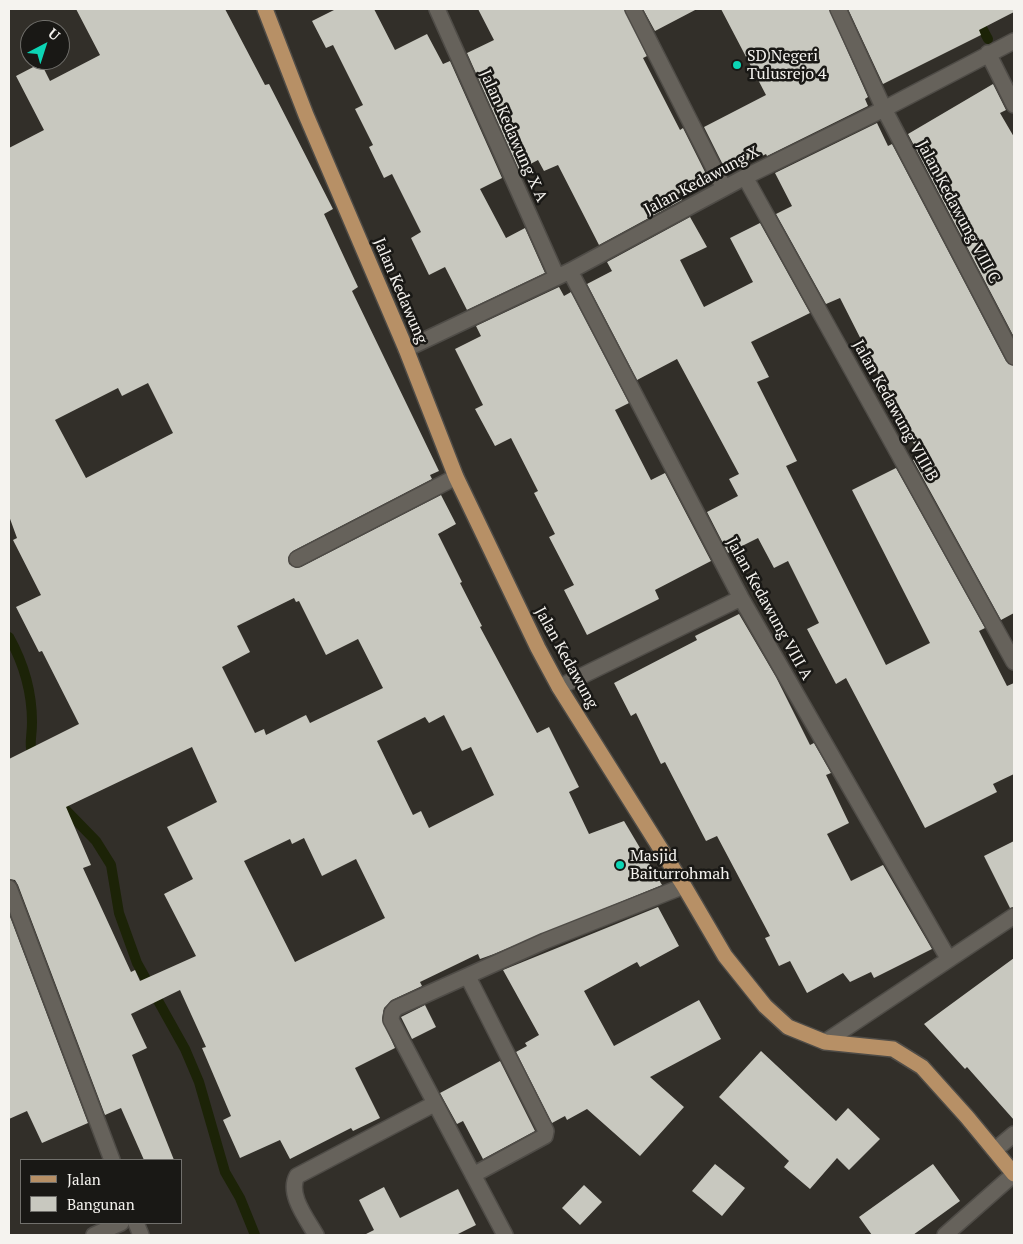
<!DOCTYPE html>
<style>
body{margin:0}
#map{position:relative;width:1023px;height:1244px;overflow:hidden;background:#322f29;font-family:"PT Serif",serif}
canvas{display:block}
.frame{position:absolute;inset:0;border:10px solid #f5f3ef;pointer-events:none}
.legend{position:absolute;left:20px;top:1159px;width:162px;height:65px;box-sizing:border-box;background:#191815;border:1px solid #71706c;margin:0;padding:6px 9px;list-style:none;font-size:15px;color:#f5f3ef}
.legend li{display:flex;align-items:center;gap:10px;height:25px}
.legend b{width:25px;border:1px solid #71706c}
.north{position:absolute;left:20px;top:20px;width:50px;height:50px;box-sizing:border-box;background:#191815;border:1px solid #71706c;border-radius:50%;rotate:40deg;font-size:14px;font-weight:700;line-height:20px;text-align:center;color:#f5f3ef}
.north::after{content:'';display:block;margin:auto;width:18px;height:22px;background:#0cd5b5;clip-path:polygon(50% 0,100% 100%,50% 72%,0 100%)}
</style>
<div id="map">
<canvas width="1023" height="1244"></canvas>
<div class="frame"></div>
<ul class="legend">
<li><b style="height:6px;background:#b79066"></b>Jalan</li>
<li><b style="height:14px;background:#c8c8bf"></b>Bangunan</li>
</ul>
<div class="north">U</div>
</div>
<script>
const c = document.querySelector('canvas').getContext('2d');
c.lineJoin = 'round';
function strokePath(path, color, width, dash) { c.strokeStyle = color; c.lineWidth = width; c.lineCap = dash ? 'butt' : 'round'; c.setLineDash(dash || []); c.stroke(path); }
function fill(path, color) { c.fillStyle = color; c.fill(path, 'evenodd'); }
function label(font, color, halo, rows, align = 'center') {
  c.font = font + ' "PT Serif",serif'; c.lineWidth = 5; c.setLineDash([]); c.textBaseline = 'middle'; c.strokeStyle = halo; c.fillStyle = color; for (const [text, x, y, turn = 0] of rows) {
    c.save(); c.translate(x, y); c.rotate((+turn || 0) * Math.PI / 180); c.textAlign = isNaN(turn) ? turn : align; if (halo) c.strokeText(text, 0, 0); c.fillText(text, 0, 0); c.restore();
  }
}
strokePath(new Path2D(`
 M972 9 988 39
 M9 637C24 664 32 691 32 722 32 740 28 742 34 760
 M60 804 96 841 111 865 119 913 137 963 185 1049 199 1082 225 1172 240 1198 255 1235`), '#1c2307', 10);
fill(new Path2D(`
 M76 9H225L265 85 269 84 333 209 324 214 358 287 352 291 439 471 430 475 432 479 293 551 288 558 289 564 296 568 301 567 441 495 456 524 438 534 462 582 460 583 482 626 480 627 537 733 549 727 579 787 569 792 589 834 624 821 662 885 494 954 480 959 478 954 420 982 422 986 392 1000 384 1008 382 1019 395 1048 355 1068 380 1118 353 1131 351 1128 290 1159 280 1140 240 1158 223 1120 231 1116 202 1048 206 1047 180 990 131 1014 147 1048 132 1055 174 1160H144L121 1108 105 1115 18 885 15 880 9 879V759L79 724 42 651 39 652 16 607 41 595 13 540 17 538 9 516V148L44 130 16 76 41 63 50 81 100 55ZM148 383 173 433 86 478 55 420 118 388 122 396ZM294 598 296 602 299 601 326 655 358 639 383 688 310 723 306 715 266 735 264 729 255 733 222 667 250 652 237 626ZM444 715 462 751 471 747 494 795 429 828 421 811 413 815 377 741 425 717 429 723ZM192 747 217 802 167 827 193 879 164 894 196 956 140 981 135 970 131 972 83 868 91 865 66 807ZM304 838 322 876 356 859 385 918 295 962 244 861 290 839 292 844Z
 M336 9H374L395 50 427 34 443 64 450 61 502 178 480 189 506 238 525 228 545 273 467 310 445 267 429 275 411 238 421 232 392 174 384 178 369 147 373 145 355 109 363 105 333 45 326 48 312 21Z
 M478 9H624L647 56 643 58 680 130 683 128 708 178 678 194 682 200 599 245 558 165 544 171 538 160 519 170 467 53 494 40Z
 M643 9H697L655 31Z
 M721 9H829L868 97 865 99 868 106 767 156 766 154 746 164 744 159 725 169 704 127 766 95Z
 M848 9H1014V12L979 30 981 35 883 84Z
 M993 84 1006 110 1000 113 1014 137V337L908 134Z
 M877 123 888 146 892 144 1006 361 1014 366V613L1001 620 913 460 920 456 840 298 826 304 776 214 792 206 775 173Z
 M690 217 707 247 680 260 704 307 753 282 730 238 760 223 810 313 751 342 769 377 757 382 797 461 786 466 886 665 930 643 852 490 896 468 985 628 979 631 1007 686 1014 683V774L993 784 997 792 925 828 846 678 836 684 807 629 819 623 788 561 774 568 758 538 728 553 707 512 738 496 729 479 739 474 677 359 637 380 587 284 612 271 607 262Z
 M559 287 564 296 571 292 629 403 615 410 651 480 665 473 711 561 655 590 659 599 587 635 564 590 574 585 549 537 555 534 534 493 538 491 511 438 495 446 475 409 483 405 455 349 481 336 476 326Z
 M739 614 776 677 810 745 814 743 831 773 826 775 849 823 827 834 851 881 883 865 932 949 874 978 871 972 850 982 843 973 807 993 790 961 779 966 765 938 770 936 717 836 706 841 665 762 661 764 636 713 631 716 614 683 697 640 695 636Z
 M1014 841V907L1010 908 984 856Z
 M658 907 679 946 640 967 637 962 584 991 614 1046 699 1000 721 1039 650 1077 684 1107 640 1156 587 1109 567 1120 565 1116 552 1123 516 1052 527 1046 525 1043 539 1035 503 970Z
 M9 914 88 1123 42 1143 27 1111 9 1119Z
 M1014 958V1120L967 1067 965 1069 924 1024Z
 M425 1005 436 1027 412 1039 401 1017Z
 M761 1051 836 1121 848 1108 880 1139 849 1170 837 1158 810 1189 784 1167 789 1161 719 1097Z
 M500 1061 535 1131 483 1159 463 1121 457 1124 440 1093Z
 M715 1164 745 1188 722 1216 692 1191Z
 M933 1164 960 1201 913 1235H872L859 1217Z
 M584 1185 602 1202 580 1225 562 1208Z
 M384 1187 400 1218 458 1189 476 1225 456 1235H364L374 1230 359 1200Z`), '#c8c8bf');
const street = new Path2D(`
 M437 9 557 277
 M633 9 724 188
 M838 9 884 109 1014 357
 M988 53 1014 105
 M745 177 1014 662
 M570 271 741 598 948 958
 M406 349 570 271 745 177 884 109 1014 41
 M297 559 456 477
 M559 687 741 598
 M9 888 112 1160
 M468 977 546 1131 545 1136 473 1175
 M825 1042 1014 916
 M995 1150 1014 1134
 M136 1223 141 1235
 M94 1235 121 1223
 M316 1235C307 1219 287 1194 297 1176L434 1104
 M505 1235 391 1020 392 1013 396 1008 545 941 684 886
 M945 1235 1014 1174`);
const primary = new Path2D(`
 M265 9 306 115 406 349 456 477 538 648 559 687 684 886 725 956 765 1006 788 1027 825 1042 893 1049 922 1067 967 1117 1014 1174`);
strokePath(street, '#4f4c47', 18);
strokePath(primary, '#4f4c47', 18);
strokePath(street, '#66625b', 15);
strokePath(primary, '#b79066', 15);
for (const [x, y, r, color] of [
 [737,65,5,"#0cd5b5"],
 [620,865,5,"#0cd5b5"]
]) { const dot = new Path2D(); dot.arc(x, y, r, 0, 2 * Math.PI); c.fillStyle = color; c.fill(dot); strokePath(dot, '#191815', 2); }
label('16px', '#f5f3ef', '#191815', [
 ["SD Negeri",747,56],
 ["Tulusrejo 4",747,74],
 ["Masjid",630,856],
 ["Baiturrohmah",630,874]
], 'left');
label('16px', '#f5f3ef', '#191815', [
 ["Jalan Kedawung X A",513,136,66],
 ["Jalan Kedawung X",702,181,-28],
 ["Jalan Kedawung VIII C",958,212,62],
 ["Jalan Kedawung",400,291,67],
 ["Jalan Kedawung VIII B",895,411,61],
 ["Jalan Kedawung VIII A",769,609,61],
 ["Jalan Kedawung",566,658,61]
]);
</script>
